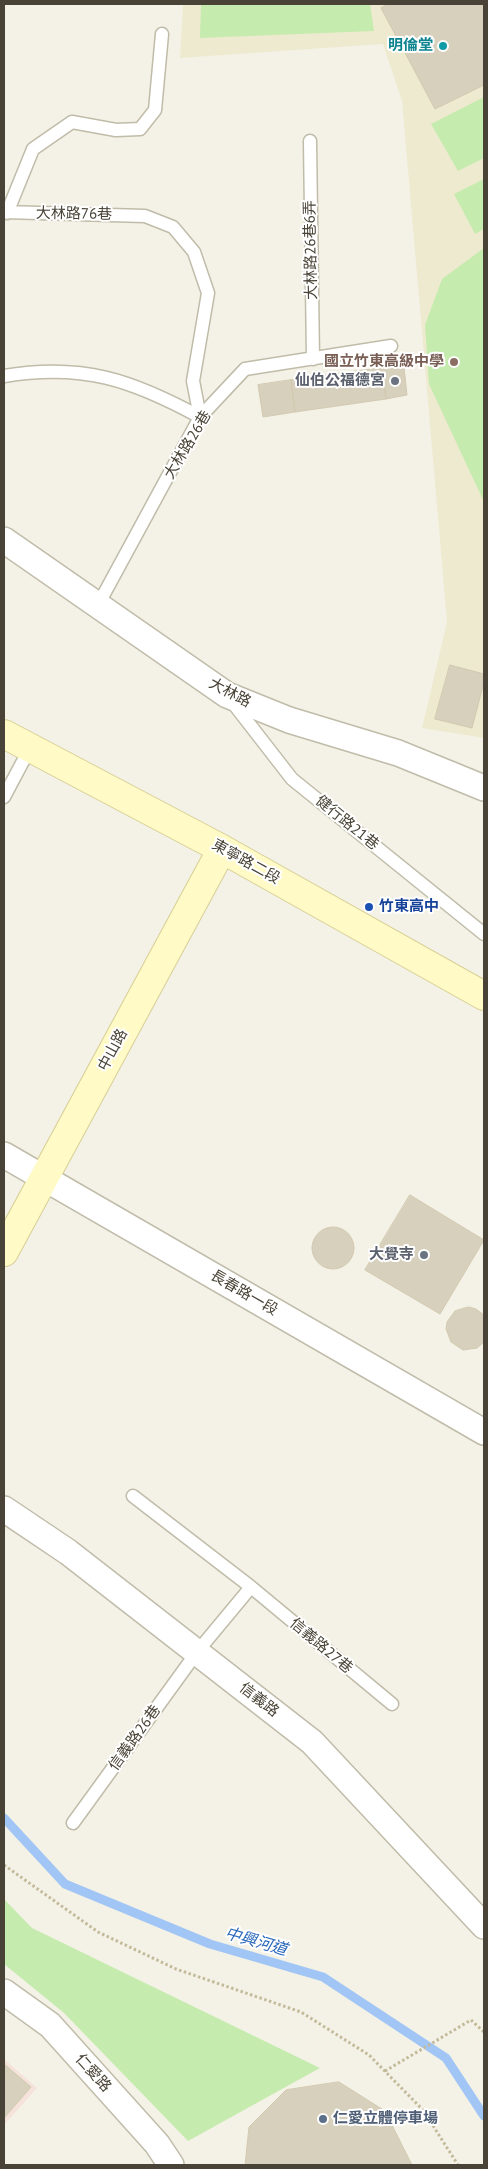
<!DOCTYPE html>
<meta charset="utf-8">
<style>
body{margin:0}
#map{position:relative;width:488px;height:2169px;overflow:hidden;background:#f4f2e7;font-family:"PT Sans",sans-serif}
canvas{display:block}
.frame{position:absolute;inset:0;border:5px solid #484336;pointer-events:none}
</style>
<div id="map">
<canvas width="488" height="2169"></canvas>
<div class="frame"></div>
</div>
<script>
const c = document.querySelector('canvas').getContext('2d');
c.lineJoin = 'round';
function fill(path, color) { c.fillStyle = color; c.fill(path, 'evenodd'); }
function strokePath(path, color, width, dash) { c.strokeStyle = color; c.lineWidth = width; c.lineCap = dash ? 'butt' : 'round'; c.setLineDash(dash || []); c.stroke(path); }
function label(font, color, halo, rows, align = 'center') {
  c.font = font + ' "PT Sans","Noto Sans TC",sans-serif'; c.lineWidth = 4; c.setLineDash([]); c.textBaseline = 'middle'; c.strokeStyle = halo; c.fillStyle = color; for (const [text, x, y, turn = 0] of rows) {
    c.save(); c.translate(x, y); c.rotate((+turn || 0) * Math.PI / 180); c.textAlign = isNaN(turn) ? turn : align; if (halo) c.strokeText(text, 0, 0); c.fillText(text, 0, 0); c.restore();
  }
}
fill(new Path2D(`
 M183 4H484V738L422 728 447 622 402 101 383 44 180 58Z`), '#eeead0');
fill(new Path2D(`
 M4 2059 37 2088 4 2125Z`), '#f5e2da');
fill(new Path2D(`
 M201 4H370L374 31 200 38Z
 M484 97V158L458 171 431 124Z
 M484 179V229L475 234 454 194Z
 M484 248V502L429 384 425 325 442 279Z
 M4 1899 32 1928 320 2068 188 2141 64 2013 4 1964Z`), '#c6ebae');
strokePath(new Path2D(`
 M4 1818 65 1884 210 1944 323 1977 446 2058 484 2116`), '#a1c5f4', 9);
const building = new Path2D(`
 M389 4H484V85L435 109 381 8Z
 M404 367 407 395 386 399 382 368Z
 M382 368 386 399 295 412 291 380Z
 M291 380 295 412 263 417 258 385Z
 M450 665 484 674V682L472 728 435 719Z
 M410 1195 484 1240 440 1314 365 1270Z
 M312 1248a21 21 0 1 1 42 0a21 21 0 1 1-42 0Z
 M469 1307 476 1309 484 1315V1342L477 1348 463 1350 451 1342 446 1329 447 1322 455 1311Z
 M4 2064 31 2087 4 2118Z
 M339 2082 385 2111 412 2165H245L249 2127 286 2090Z`);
fill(building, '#d7d0bc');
strokePath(building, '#d2c9af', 1);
const lane = new Path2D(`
 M310 141 313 359
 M4 212 145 216 173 227 194 252 208 293 193 381 200 417
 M7 213 33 149 72 122 116 130 140 129 155 110 162 34
 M4 376C83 363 132 380 200 417
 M98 605 200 417 245 369 391 346
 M233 703 292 779 484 934
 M4 797 30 748
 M133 1496 251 1587 392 1704
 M73 1823 197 1652 251 1587`);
const street = new Path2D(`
 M4 540 227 695 289 720 398 753 484 788
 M4 1155 484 1432
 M4 1509 68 1552 312 1742 484 1926
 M4 1992 50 2025 157 2144 171 2165`);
const secondary = new Path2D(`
 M4 734 222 849 484 996
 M4 1252 222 849`);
strokePath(lane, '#c0bca9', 15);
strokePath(street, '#c0bca9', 28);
strokePath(secondary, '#d7cf95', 30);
strokePath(new Path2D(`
 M4 1865 98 1932 176 1969 301 2012 369 2055 423 2110 458 2165
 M385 2071 471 2020 484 2032`), '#c3ba9a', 3, [2.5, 2.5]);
strokePath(lane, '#fff', 12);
strokePath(street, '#fff', 25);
strokePath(secondary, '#fffac6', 28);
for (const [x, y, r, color] of [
 [443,46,5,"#0f9aa8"],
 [454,362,5,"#8d6e63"],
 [395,381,5,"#6b7280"],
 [369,907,5,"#1a4fb4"],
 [424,1255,5,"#6b7280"],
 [323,2119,5,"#5c6f8a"]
]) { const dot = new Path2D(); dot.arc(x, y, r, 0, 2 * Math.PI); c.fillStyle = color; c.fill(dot); strokePath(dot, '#fff', 2); }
label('bold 15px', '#0d838f', '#fff', [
 ["明倫堂",433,46]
], 'right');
label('15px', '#484336', '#fff', [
 ["大林路76巷",74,214,1],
 ["大林路26巷6弄",311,250,-91],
 ["大林路26巷",188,445,-59],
 ["大林路",230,693,28],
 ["健行路21巷",347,823,39],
 ["東寧路二段",246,862,29],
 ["中山路",113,1050,-62],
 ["長春路一段",244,1293,30],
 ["信義路27巷",321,1646,40],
 ["信義路",259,1700,38],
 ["信義路26巷",135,1738,-54],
 ["仁愛路",93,2073,48]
]);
label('bold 15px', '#785e54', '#fff', [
 ["國立竹東高級中學",444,362]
], 'right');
label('bold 15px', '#5b616d', '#fff', [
 ["仙伯公福德宮",385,381],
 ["大覺寺",414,1255]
], 'right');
label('bold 15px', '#164399', '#fff', [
 ["竹東高中",379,907]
], 'left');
label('bold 15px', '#4e5e75', '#fff', [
 ["仁愛立體停車場",333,2119]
], 'left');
label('italic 16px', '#2967ba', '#fff', [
 ["中興河道",256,1942,16]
]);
</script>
